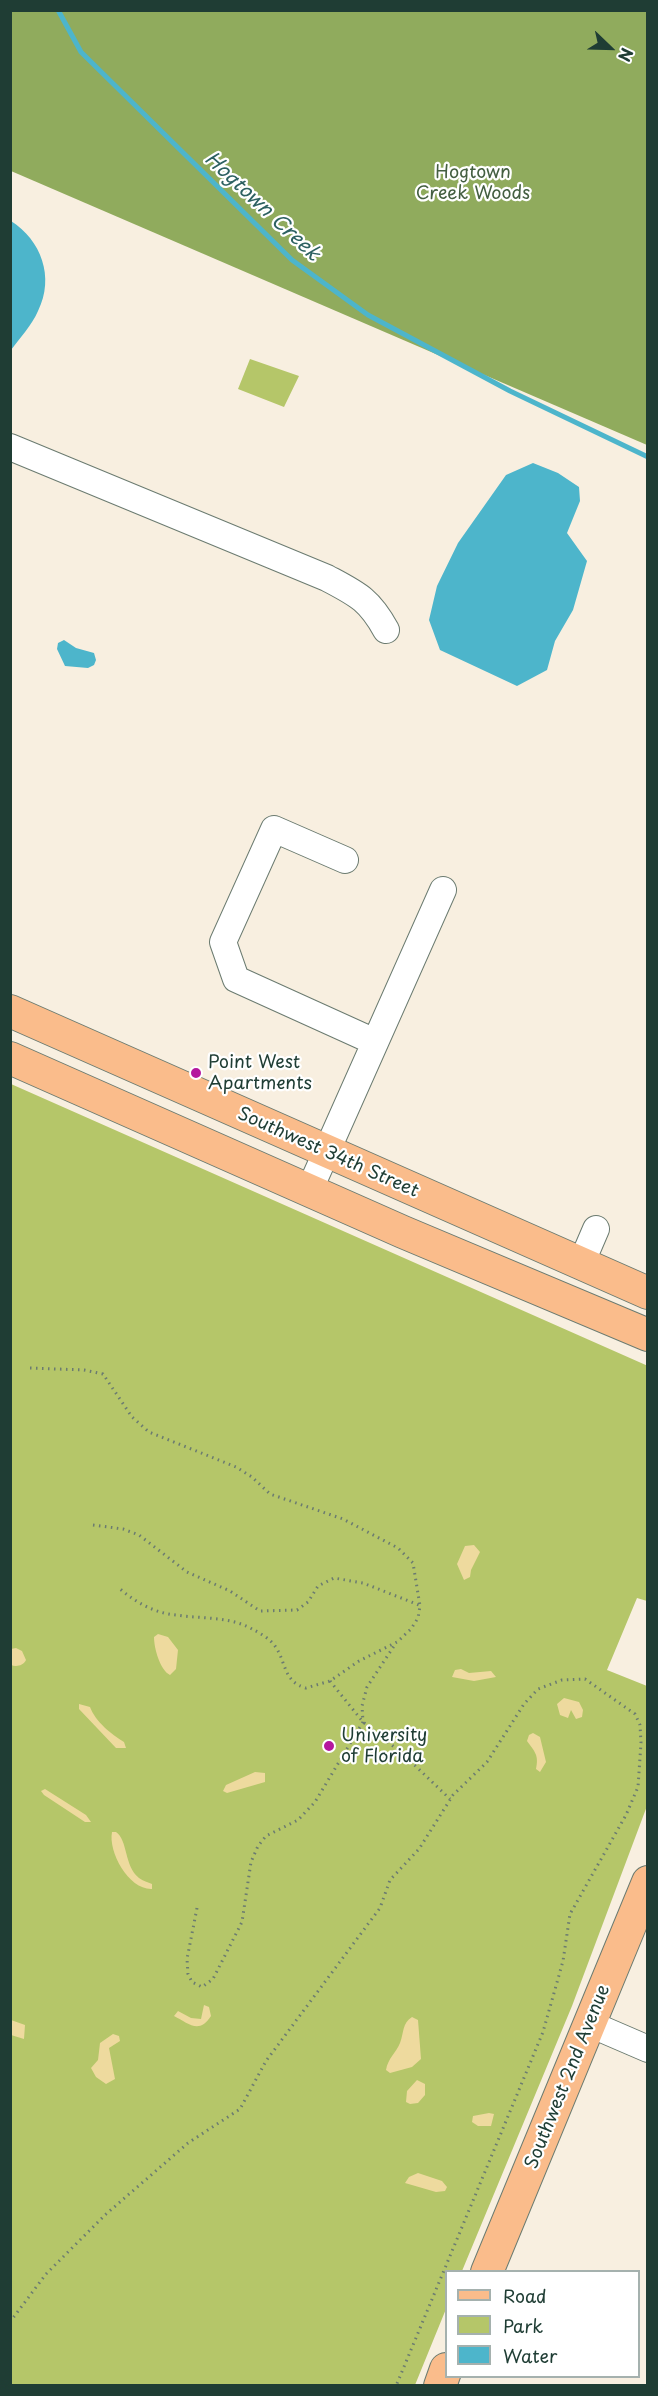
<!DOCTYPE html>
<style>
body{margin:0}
#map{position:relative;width:658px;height:2396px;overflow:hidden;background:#f8efe0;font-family:"Playpen Sans",sans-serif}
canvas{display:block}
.frame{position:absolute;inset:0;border:12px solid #1f3d34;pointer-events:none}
.legend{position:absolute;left:445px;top:2270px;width:195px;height:108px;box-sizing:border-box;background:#fff;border:2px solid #a5b1ae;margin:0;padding:8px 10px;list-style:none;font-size:18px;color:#1f3d34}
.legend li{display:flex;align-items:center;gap:12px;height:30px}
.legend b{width:30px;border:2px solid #a5b1ae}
.north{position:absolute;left:580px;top:18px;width:60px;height:60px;-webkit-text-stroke:4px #fff;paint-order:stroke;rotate:113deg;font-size:16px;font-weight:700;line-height:24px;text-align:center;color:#1f3d34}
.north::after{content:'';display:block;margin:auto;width:21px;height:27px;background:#1f3d34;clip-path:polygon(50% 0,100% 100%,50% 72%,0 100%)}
</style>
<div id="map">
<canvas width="658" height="2396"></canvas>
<div class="frame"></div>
<ul class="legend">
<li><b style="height:8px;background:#fabc8b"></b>Road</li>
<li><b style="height:16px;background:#b5c669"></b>Park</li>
<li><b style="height:16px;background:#4db5cb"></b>Water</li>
</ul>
<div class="north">N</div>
</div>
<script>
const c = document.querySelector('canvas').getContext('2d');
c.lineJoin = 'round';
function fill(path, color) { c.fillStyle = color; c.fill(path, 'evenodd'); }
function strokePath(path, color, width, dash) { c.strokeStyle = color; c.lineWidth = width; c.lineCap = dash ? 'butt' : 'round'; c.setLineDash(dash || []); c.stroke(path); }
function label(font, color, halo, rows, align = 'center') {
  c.font = font + ' "Playpen Sans",sans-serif'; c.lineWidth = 4.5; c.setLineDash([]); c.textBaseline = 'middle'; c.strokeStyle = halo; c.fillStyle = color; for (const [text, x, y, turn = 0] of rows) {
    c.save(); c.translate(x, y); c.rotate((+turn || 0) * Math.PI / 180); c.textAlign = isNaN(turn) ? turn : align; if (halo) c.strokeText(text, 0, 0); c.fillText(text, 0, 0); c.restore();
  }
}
fill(new Path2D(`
 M250 359 299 376 284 407 238 389Z
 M11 1084 648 1366 647 1601 637 1598 607 1670 647 1686V1806L572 2006 462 2271 446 2272V2309L415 2385H11Z`), '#b5c669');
fill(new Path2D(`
 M11 10 647 11V445L11 171Z`), '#90ab5d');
fill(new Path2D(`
 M474 1545 480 1552 471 1570 470 1577 464 1580 457 1564 465 1546Z
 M158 1634 168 1637 178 1650 176 1669 170 1675C160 1670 154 1648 154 1637Z
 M16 1648 22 1651 26 1660C23 1666 16 1667 11 1665V1649Z
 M461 1669 469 1673 491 1671 496 1677 474 1681 452 1677 455 1670Z
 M564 1698 579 1702 583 1710 582 1717 576 1719 571 1710 568 1718 560 1715 557 1704Z
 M79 1704 90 1707C95 1721 112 1735 124 1742L126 1748H116L79 1709Z
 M533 1733 540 1737 546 1762 540 1772 536 1769C539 1755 535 1752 527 1741L529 1735Z
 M255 1772 265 1773V1782L227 1793 223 1791 226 1785Z
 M45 1789 86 1815 91 1822H85L44 1795 41 1791Z
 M112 1832H116C128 1840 124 1866 139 1878 143 1881 148 1882 152 1884V1889C129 1890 108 1852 112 1832Z
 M204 2005 209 2007 211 2016C199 2035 188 2023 174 2016L178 2011 191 2018 201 2019Z
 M412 2017 418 2020 421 2059 412 2067 390 2073 386 2070C388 2058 396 2053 400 2043 404 2033 402 2023 412 2017Z
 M11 2020 25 2025 24 2039 11 2035Z
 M113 2034 119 2036 120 2041 109 2048 115 2079 106 2084 96 2077 91 2068 98 2060 100 2043Z
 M417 2080 425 2084V2095L418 2103 410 2104 406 2102 407 2091Z
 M489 2113 494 2114 491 2126H478L472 2122 473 2116Z
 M418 2173 442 2181 447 2187 445 2191 436 2192 405 2183 409 2177Z`), '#eeda9e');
fill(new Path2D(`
 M11 221C41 240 55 277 38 311 32 325 20 338 11 350Z
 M533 463 558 473 579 487 580 501 567 533 587 561 573 610 555 641 547 670 517 686 440 650 429 620 437 586 458 543 506 475Z
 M64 640 76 648 94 653 96 660 94 665 88 668 65 666 57 649 58 643Z`), '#4db5cb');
strokePath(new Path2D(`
 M58 10 81 52 292 260 368 315 510 391 648 457`), '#4db5cb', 5);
const minor = new Path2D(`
 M10 447 327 578C357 594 369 599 386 630
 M345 860 274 829 223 942 236 979 375 1042
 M309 1191 443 890
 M581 1264 596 1229
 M590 2024 648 2049`);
const major = new Path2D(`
 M10 1011 648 1293
 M10 1058 403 1232 648 1335
 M487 2272 648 1882
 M440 2386 446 2369`);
strokePath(minor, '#6b7b70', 28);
strokePath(major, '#6b7b70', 34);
strokePath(new Path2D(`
 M30 1368 84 1370 103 1374 132 1417 149 1432 236 1467 252 1477 270 1494 343 1519 398 1548 413 1563 420 1606 418 1618 411 1629 397 1642 359 1661 330 1681 306 1688C283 1682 286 1661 275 1646 269 1638 260 1633 252 1629 229 1616 202 1619 176 1615 154 1613 135 1602 119 1588
 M93 1525 123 1529 139 1535 187 1572 230 1591 260 1611 297 1610 308 1602 318 1586 334 1578 363 1583 419 1605
 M330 1681 363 1722 403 1754 450 1799
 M197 1908 187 1959 188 1974 192 1982 202 1987 213 1979 242 1922 251 1862 258 1846 266 1836 298 1820 315 1802 363 1722 362 1706 367 1687 396 1643
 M10 2322 46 2274 105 2215 188 2143 240 2109 266 2061 380 1908 390 1880 419 1849 453 1795 487 1762 524 1704 538 1689 562 1680 585 1679 635 1714 640 1725 641 1743 638 1787 626 1815 570 1914 563 1961 543 2032 396 2386`), '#6b7b70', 3, [1.5, 4.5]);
strokePath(minor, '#fff', 26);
strokePath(major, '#fabc8b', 32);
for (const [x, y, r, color] of [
 [196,1073,6,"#b5179e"],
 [329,1746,6,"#b5179e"]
]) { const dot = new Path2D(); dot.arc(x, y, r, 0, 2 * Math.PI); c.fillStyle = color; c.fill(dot); strokePath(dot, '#fff', 2); }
label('18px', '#445f41', '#fff', [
 ["Hogtown",473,173],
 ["Creek Woods",473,194]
]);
label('18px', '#1f3d34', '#fff', [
 ["Point West",208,1063],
 ["Apartments",208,1084],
 ["University",341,1736],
 ["of Florida",341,1757]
], 'left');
label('18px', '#1f3d34', '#fff', [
 ["Southwest 34th Street",328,1153,24],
 ["Southwest 2nd Avenue",568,2077,-68]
]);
label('italic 20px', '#2d6161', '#fff', [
 ["Hogtown Creek",262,207,43]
]);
</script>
